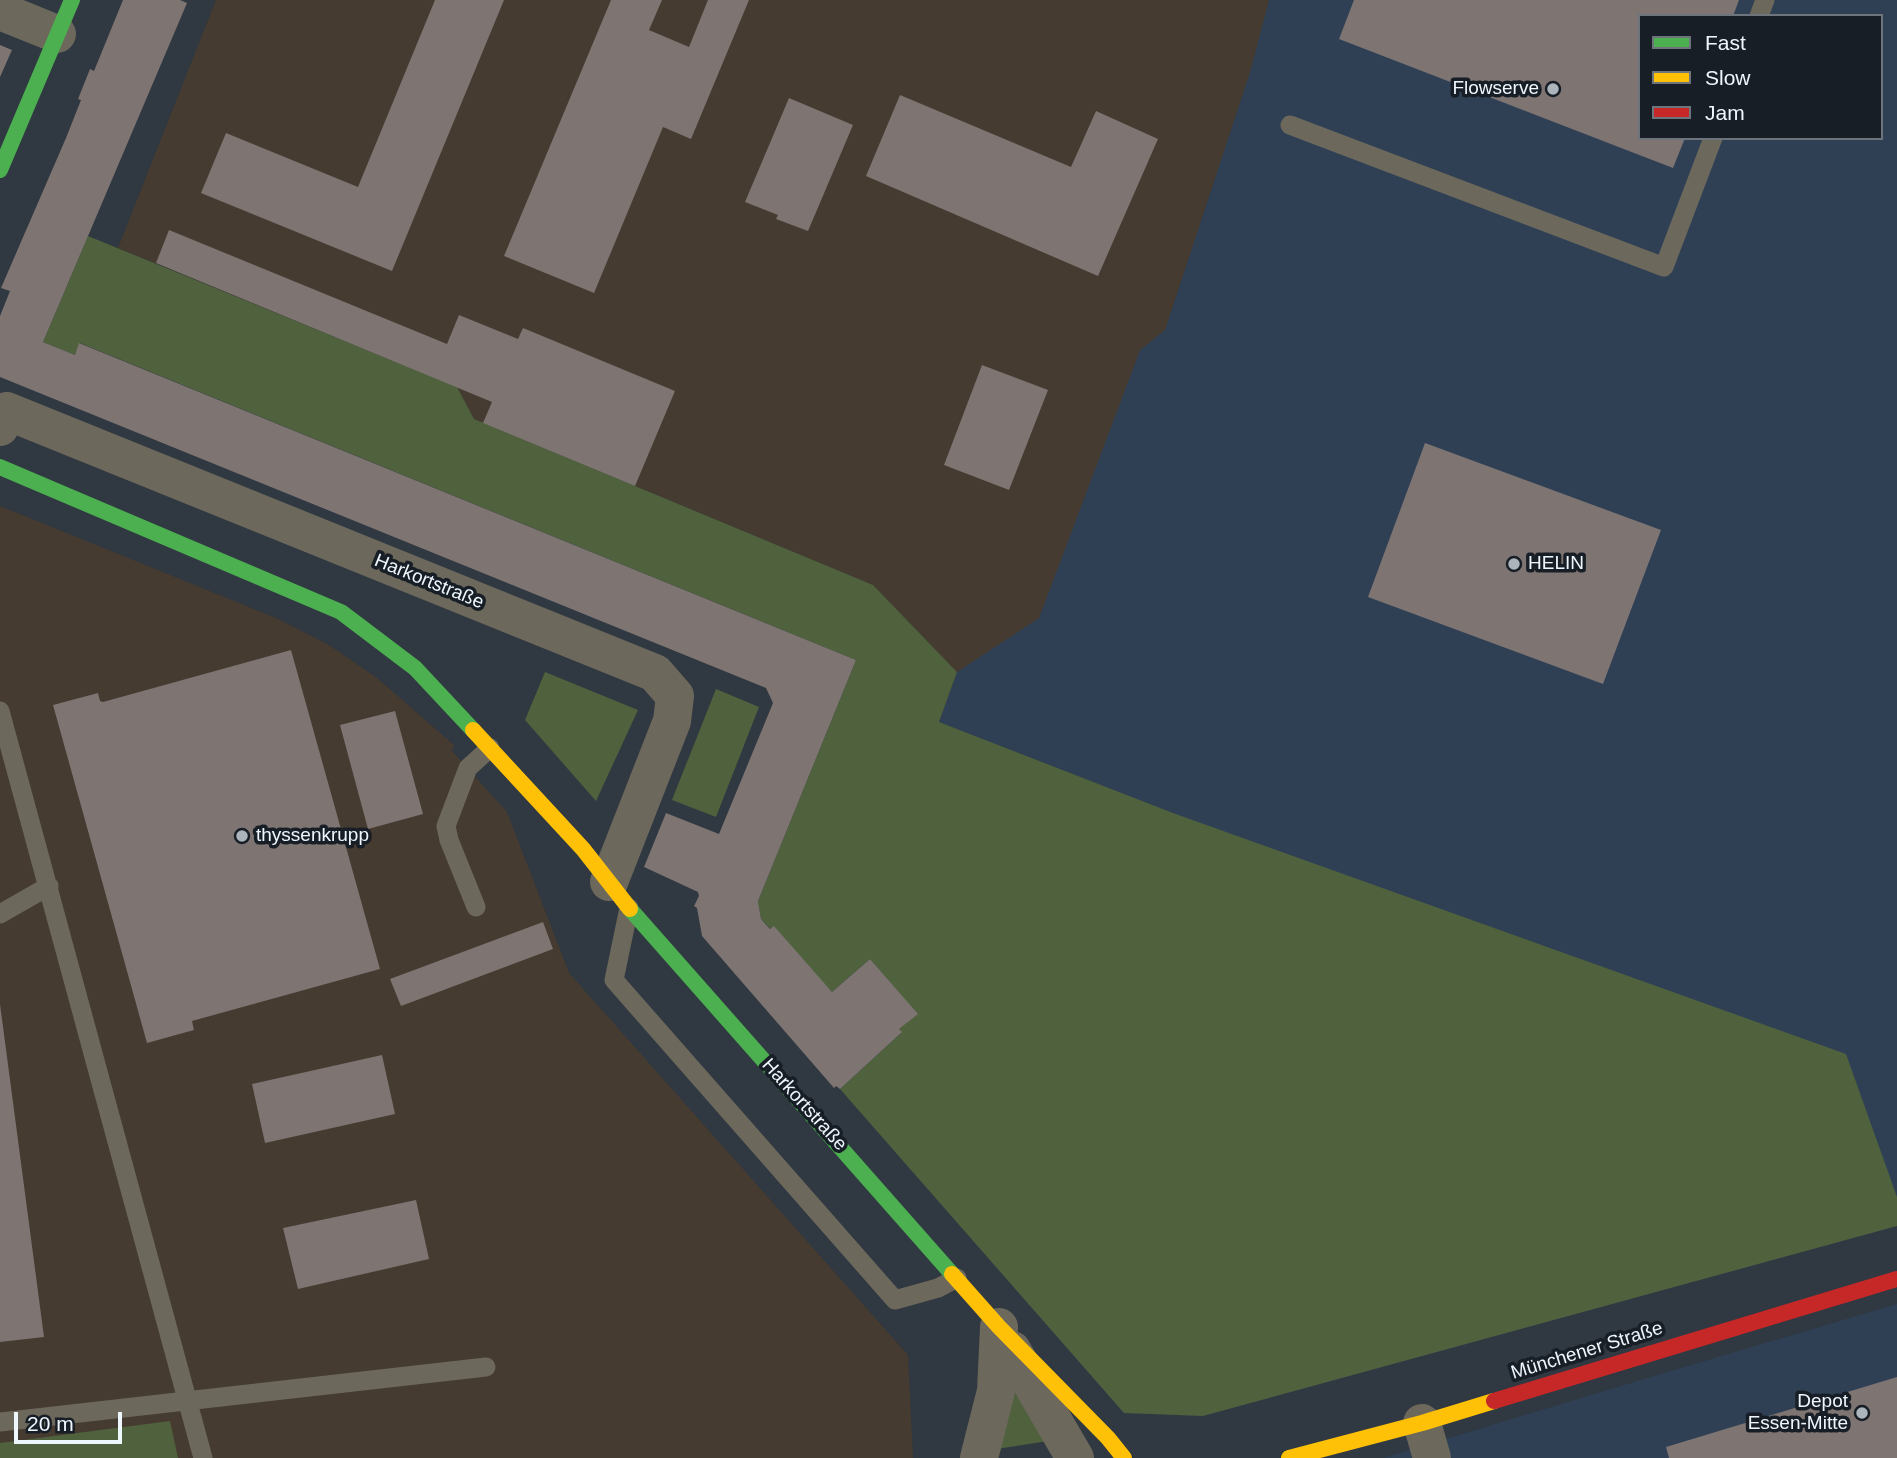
<!DOCTYPE html>
<meta charset="utf-8">
<style>
body{margin:0}
#map{position:relative;width:1897px;height:1458px;overflow:hidden;background:#303841;font-family:Arial,sans-serif}
canvas{display:block}
.legend{position:absolute;left:1638px;top:14px;width:245px;height:126px;box-sizing:border-box;background:#181e26;border:2px solid #6e747c;margin:0;padding:9px 12px;list-style:none;font-size:21px;color:#eef6fe}
.legend li{display:flex;align-items:center;gap:14px;height:35px}
.legend b{width:35px;border:2px solid #6e747c}
.scale{position:absolute;left:14px;top:1412px;width:108px;height:32px;box-sizing:border-box;border:4px solid #eef6fe;border-top:0;padding-left:9px;font-size:21px;line-height:24px;white-space:nowrap;color:#eef6fe;-webkit-text-stroke:5px #181e26;paint-order:stroke}
</style>
<div id="map">
<canvas width="1897" height="1458"></canvas>
<ul class="legend">
<li><b style="height:9px;background:#4caf50"></b>Fast</li>
<li><b style="height:9px;background:#ffc107"></b>Slow</li>
<li><b style="height:9px;background:#c62828"></b>Jam</li>
</ul>
<div class="scale">20 m</div>
</div>
<script>
const c = document.querySelector('canvas').getContext('2d');
c.lineJoin = 'round';
function fill(path, color) { c.fillStyle = color; c.fill(path, 'evenodd'); }
function strokePath(path, color, width, dash) { c.strokeStyle = color; c.lineWidth = width; c.lineCap = dash ? 'butt' : 'round'; c.setLineDash(dash || []); c.stroke(path); }
function label(font, color, halo, rows, align = 'center') {
  c.font = font + ' Arial,sans-serif'; c.lineWidth = 7; c.setLineDash([]); c.textBaseline = 'middle'; c.strokeStyle = halo; c.fillStyle = color; for (const [text, x, y, turn = 0] of rows) {
    c.save(); c.translate(x, y); c.rotate((+turn || 0) * Math.PI / 180); c.textAlign = isNaN(turn) ? turn : align; if (halo) c.strokeText(text, 0, 0); c.fillText(text, 0, 0); c.restore();
  }
}
fill(new Path2D(`
 M1269 0H1897V1226L1203 1416 1124 1413 840 1089 901 1032 1172 813 939 722 957 672 1039 618 1140 350 1165 330 1250 72ZM1640 16H1881V138H1640Z
 M1897 1304V1458H1383L1654 1376Z`), '#2f4055');
fill(new Path2D(`
 M216 0H1269L1250 72 1165 330 1140 350 1039 618 957 672 873 585 474 419 457 387 118 248Z
 M0 506 276 618 329 645 377 678 454 745 452 751 507 812 569 973 908 1355 913 1458H0Z`), '#463b30');
fill(new Path2D(`
 M88 236 457 387 474 419 873 585 957 672 939 722 1173 813 1846 1054 1897 1197V1226L1203 1416 1124 1413 840 1089 901 1033 899 1029 917 1014 870 959 832 992 761 919 758 901 856 660 80 343 75 355 43 342Z
 M545 672 638 710 596 801 525 720Z
 M716 689 759 707 716 817 672 800Z
 M1013 1390 1048 1441 997 1449Z
 M170 1421 178 1458H0V1443Z`), '#4f623d');
fill(new Path2D(`
 M123 0H180L187 3 43 342 75 355 79 343 856 660 758 901 761 919 770 929 774 926 832 992 870 959 918 1014 899 1029 902 1032 840 1089 836 1086 834 1088 702 936 697 908 694 906 699 896 698 892 644 867 666 813 719 834 773 703 766 688 0 377V316L10 291 1 288 66 138 81 100 78 99 90 69 94 71Z
 M435 0H504L392 271 201 193 226 133 358 187Z
 M611 0H662L649 30 689 47 708 0H749L691 139 663 127 594 293 504 256Z
 M1354 0H1739L1733 16H1640V138H1685L1673 168 1339 39Z
 M0 45 12 50 0 77Z
 M900 95 1071 167 1096 111 1158 139 1098 276 866 176Z
 M789 98 853 125 808 231 776 219 778 215 745 202Z
 M169 230 447 344 459 315 518 339 523 328 675 391 635 486 483 423 492 402 156 263Z
 M982 365 1048 390 1009 490 944 465Z
 M1425 443 1661 530 1603 684 1368 597Z
 M291 650 380 969 192 1021 194 1030 147 1043 53 705 98 693 100 701 103 702Z
 M395 711 423 814 368 829 340 725Z
 M543 922 553 949 401 1006 390 979Z
 M0 1004 44 1337 0 1342Z
 M382 1055 395 1114 265 1143 252 1084Z
 M416 1200 429 1259 298 1289 283 1228Z
 M1897 1377V1458H1669L1666 1447Z`), '#7e7472');
strokePath(new Path2D(`
 M1759 16 1765 0
 M1290 125 1664 267 1713 138
 M0 711 203 1458
 M476 907 449 840 446 826 468 768 490 748
 M629 908 614 980 895 1300 938 1288 957 1278
 M0 914 49 886
 M0 1422 486 1367`), '#6c685c', 19);
strokePath(new Path2D(`
 M0 11 57 34
 M0 427 7 411 655 673 675 696 672 721 609 882
 M1012 1350 1075 1458
 M1422 1423 1432 1458
 M979 1458 996 1391 999 1327`), '#6c685c', 38);
strokePath(new Path2D(`
 M0 170 72 0
 M0 467 341 612 415 668 473 730
 M630 909 952 1274`), '#4caf50', 16);
strokePath(new Path2D(`
 M473 730 583 849 630 909
 M952 1274 999 1327 1108 1438 1124 1458
 M1289 1458 1422 1423 1494 1401`), '#ffc107', 16);
strokePath(new Path2D(`
 M1494 1401 1897 1279`), '#c62828', 16);
for (const [x, y, r, color] of [
 [1553,89,7,"#acb4bc"],
 [1514,564,7,"#acb4bc"],
 [242,836,7,"#acb4bc"],
 [1862,1413,7,"#acb4bc"]
]) { const dot = new Path2D(); dot.arc(x, y, r, 0, 2 * Math.PI); c.fillStyle = color; c.fill(dot); strokePath(dot, '#181e26', 2.5); }
label('19px', '#eef6fe', '#181e26', [
 ["Flowserve",1539,89],
 ["HELIN",1528,564,"left"],
 ["thyssenkrupp",256,836,"left"],
 ["Depot",1848,1402],
 ["Essen-Mitte",1848,1424]
], 'right');
label('19px', '#eef6fe', '#181e26', [
 ["Harkortstraße",429,582,22],
 ["Harkortstraße",804,1105,48],
 ["Münchener Straße",1587,1351,-17]
]);
</script>
